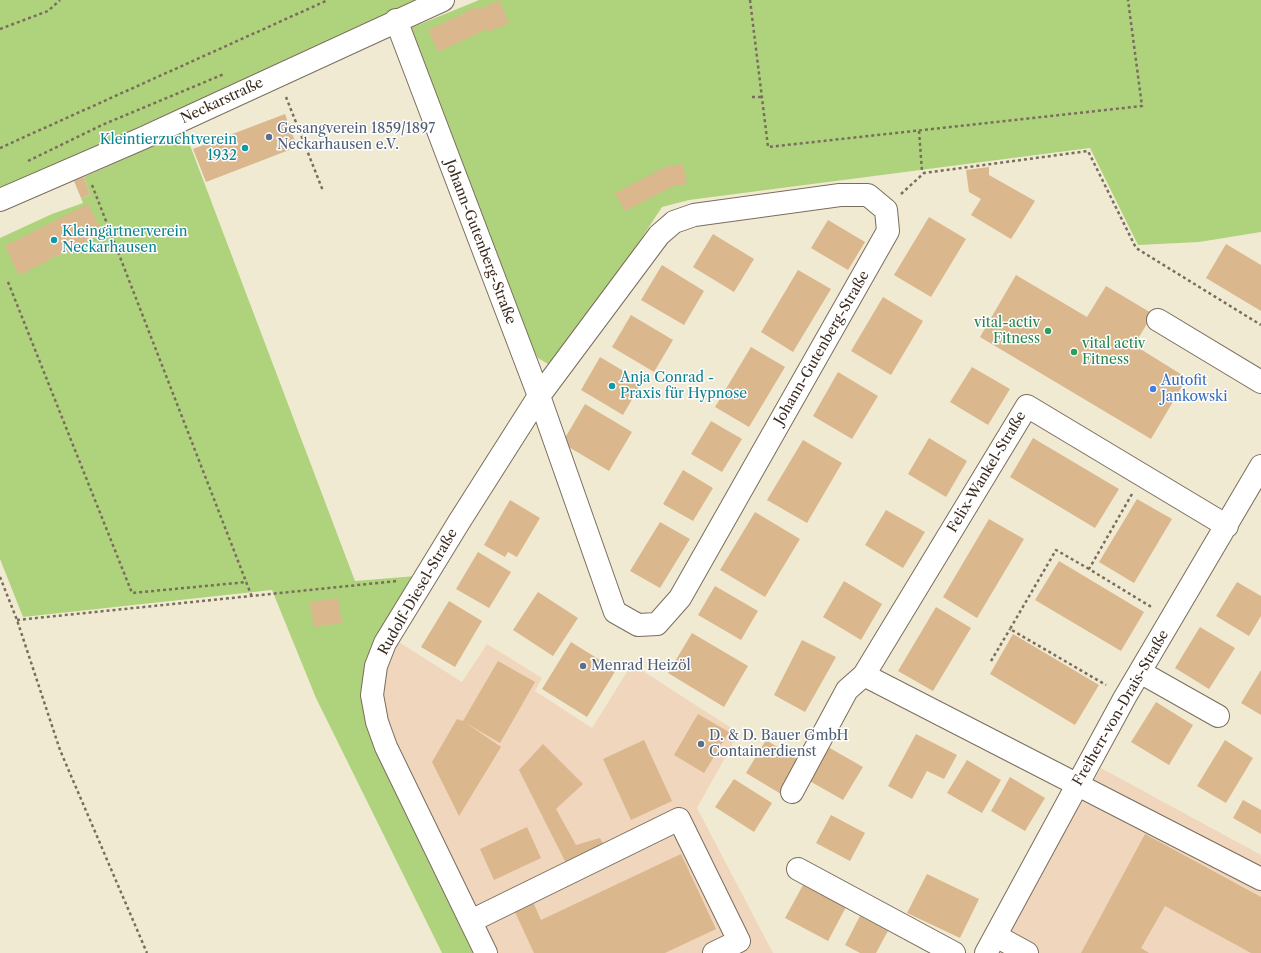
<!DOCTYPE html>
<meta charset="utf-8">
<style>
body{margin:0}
canvas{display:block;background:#f1ead2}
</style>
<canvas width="1261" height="953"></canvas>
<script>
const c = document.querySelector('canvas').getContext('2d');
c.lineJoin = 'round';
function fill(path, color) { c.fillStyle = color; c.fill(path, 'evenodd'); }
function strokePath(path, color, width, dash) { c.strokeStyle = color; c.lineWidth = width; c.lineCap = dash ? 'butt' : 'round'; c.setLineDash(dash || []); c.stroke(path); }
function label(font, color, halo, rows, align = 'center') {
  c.font = font + ' "Libre Caslon Text",serif'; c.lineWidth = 3; c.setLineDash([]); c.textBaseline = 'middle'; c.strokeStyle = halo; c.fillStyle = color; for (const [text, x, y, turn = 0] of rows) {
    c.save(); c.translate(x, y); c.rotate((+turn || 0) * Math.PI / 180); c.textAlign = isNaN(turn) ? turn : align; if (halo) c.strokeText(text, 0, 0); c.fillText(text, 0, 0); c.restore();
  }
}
fill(new Path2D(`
 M383 632 462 682 487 644 542 678 535 691 592 728 632 664 739 733 697 808 773 953H473L388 774 373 652Z
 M1101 768 1261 855V953H996Z`), '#f0d6bc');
fill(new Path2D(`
 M0 0H421L0 189Z
 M479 0H1261V232L1199 242 1138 245 1090 148 689 200 662 207 563 358 548 364 538 358 530 344 401 32Z
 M185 132 355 581 416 576 373 652 388 774 473 953H442L316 698 272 590 23 617 0 559V238L52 214 83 203 81 198 90 195 84 177Z`), '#aed37c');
fill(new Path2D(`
 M499 0 509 23 488 32 487 29 438 52 428 30 477 7 478 10Z
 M285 114 297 147 206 182 193 149Z
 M683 164 687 184 674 186 625 211 615 193 665 167Z
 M989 167V175L1035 201 1011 239 971 215 981 199 969 192 966 170Z
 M84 177 90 195 81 198 74 181Z
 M88 204 103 233 19 275 5 246Z
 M929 217 966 239 931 297 894 275Z
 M828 220 865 242 848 270 811 248Z
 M713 234 754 259 734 292 693 267Z
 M1226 244 1261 265V311L1206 278Z
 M662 265 704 291 684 325 641 300Z
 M798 270 831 289 793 352 761 332Z
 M1016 275 1087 317 1106 286 1153 314 1134 345 1187 378 1151 439 980 337Z
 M883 297 923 321 891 375 851 351Z
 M631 315 673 340 654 372 612 347Z
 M751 347 785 367 749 427 715 407Z
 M600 357 642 382 623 415 581 390Z
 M972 367 1010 389 988 425 950 402Z
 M838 372 878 396 852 439 813 416Z
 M585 404 632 432 609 471 562 443Z
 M711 421 742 439 722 472 691 454Z
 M929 438 967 461 946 497 908 474Z
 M1033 438 1119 489 1095 528 1010 477Z
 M803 440 842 463 807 523 767 500Z
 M683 470 713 488 693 521 663 504Z
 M1137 499 1172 519 1134 583 1099 562Z
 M510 500 540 518 517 557 508 552 505 557 484 545Z
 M886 510 925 532 903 568 865 545Z
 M755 512 800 539 765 597 720 570Z
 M989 519 1024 539 977 618 943 597Z
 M660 522 690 539 660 588 630 571Z
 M478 552 511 572 489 608 456 589Z
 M1059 561 1144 612 1121 651 1035 600Z
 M844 581 882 604 861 640 823 617Z
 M1237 582 1261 596V616L1249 636 1216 616Z
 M715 586 758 611 741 640 698 615Z
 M538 592 578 618 553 656 513 630Z
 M338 598 342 623 314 627 310 602Z
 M449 601 482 621 455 667 421 647Z
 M936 607 971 628 933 691 898 671Z
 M1200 627 1235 648 1209 689 1175 668Z
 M692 633 748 666 724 707 668 673Z
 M1013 634 1099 685 1075 725 990 674Z
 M802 640 836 657 805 712 774 695Z
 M571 642 616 670 587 717 542 689Z
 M498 661 535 682 500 743 466 723 501 747 459 816 432 762 457 719 463 721Z
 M1261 670V715L1241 703Z
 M1156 702 1193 725 1169 765 1131 742Z
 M698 714 729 732 704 773 674 755Z
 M916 734 957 755 944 779 927 771 912 799 888 786Z
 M644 740 672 801 631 820 603 759Z
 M766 740 800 761 781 794 746 773Z
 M1225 740 1253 758 1226 803 1197 786Z
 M543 744 583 784 556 809 576 845 600 838 605 847 566 863 519 770Z
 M828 747 863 767 843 800 808 780Z
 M967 760 1001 780 982 813 947 793Z
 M1010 777 1045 798 1025 831 991 811Z
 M734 779 772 803 754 832 715 807Z
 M1243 800 1261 810V834L1233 818Z
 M831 815 865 833 850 861 816 843Z
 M527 827 541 858 494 880 480 849Z
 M1145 834 1261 897V953H1251L1165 906 1141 948 1149 953H1081Z
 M681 854 716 929 665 953H534L514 910 533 902 541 920Z
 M927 874 979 899 960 938 907 913Z
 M803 885 846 907 828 941 785 918Z
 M860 916 888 931 876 953H860L845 945Z`), '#dab78c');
const minor = new Path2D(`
 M396 20 539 396 615 612 638 625 657 624 680 598 888 231 886 210 868 195H840L694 215 674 222 659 235 539 396 459 522 385 643 376 666 372 695 377 722 386 747 486 953
 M0 200 143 138 443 0
 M1158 320 1261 382
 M1227 526 1027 406 864 675 1261 879
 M1140 672 1218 716
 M792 792 847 690 864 675
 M798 869 954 953
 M471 921 679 819 739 941 714 953
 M996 936 1027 953
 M986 953 1125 697 1261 466`);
strokePath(minor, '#7b6d5d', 24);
strokePath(new Path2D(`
 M750 0 768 147 1142 106 1128 0
 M0 29 48 11 60 0
 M286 97 323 191
 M752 97H762
 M919 131 922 171 924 173
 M0 148 328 0
 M28 161 102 125 224 74
 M92 185 252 597
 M901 194 924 173 1088 151 1136 248 1261 325
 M8 282 132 593 247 582
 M1132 494 1089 569 1153 608
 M1089 569 1056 550 1010 629 1106 685
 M0 577 17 620 60 750 147 953
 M17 620 397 581
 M991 661 1010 629`), '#7b6d5d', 2.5, [3, 3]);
strokePath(minor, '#fff', 22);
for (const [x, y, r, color] of [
 [269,137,4,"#5c6f8a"],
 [245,148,4,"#0f9aa8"],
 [54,240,4,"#0f9aa8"],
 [1048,331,4,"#2e9e5b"],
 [1074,352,4,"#2e9e5b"],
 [612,386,4,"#0f9aa8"],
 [1153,389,4,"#3f7fe0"],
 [583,666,4,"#5c6f8a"],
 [701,744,4,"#5c6f8a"]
]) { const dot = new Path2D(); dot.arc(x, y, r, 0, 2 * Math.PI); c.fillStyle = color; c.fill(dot); strokePath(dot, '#fff', 1.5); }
label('14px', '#3b2a1e', '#fff', [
 ["Neckarstraße",222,101,-25],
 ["Johann-Gutenberg-Straße",480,242,69],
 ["Johann-Gutenberg-Straße",822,348,-60],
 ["Felix-Wankel-Straße",987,472,-59],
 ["Rudolf-Diesel-Straße",418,592,-60],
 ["Freiherr-von-Drais-Straße",1121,708,-60]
]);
label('14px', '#4e5e75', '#fff', [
 ["Gesangverein 1859/1897",277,129],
 ["Neckarhausen e.V.",277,145],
 ["Menrad Heizöl",591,666],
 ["D. & D. Bauer GmbH",709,736],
 ["Containerdienst",709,752]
], 'left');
label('14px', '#0d838f', '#fff', [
 ["Kleintierzuchtverein",237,140,"right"],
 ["1932",237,156,"right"],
 ["Kleingärtnerverein",62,232],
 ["Neckarhausen",62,248],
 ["Anja Conrad -",620,378],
 ["Praxis für Hypnose",620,394]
], 'left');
label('14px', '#27864d', '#fff', [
 ["vital-activ",1040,323],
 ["Fitness",1040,339],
 ["vital activ",1082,344,"left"],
 ["Fitness",1082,360,"left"]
], 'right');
label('14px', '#366cbe', '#fff', [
 ["Autofit",1161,381],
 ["Jankowski",1161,397]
], 'left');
</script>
